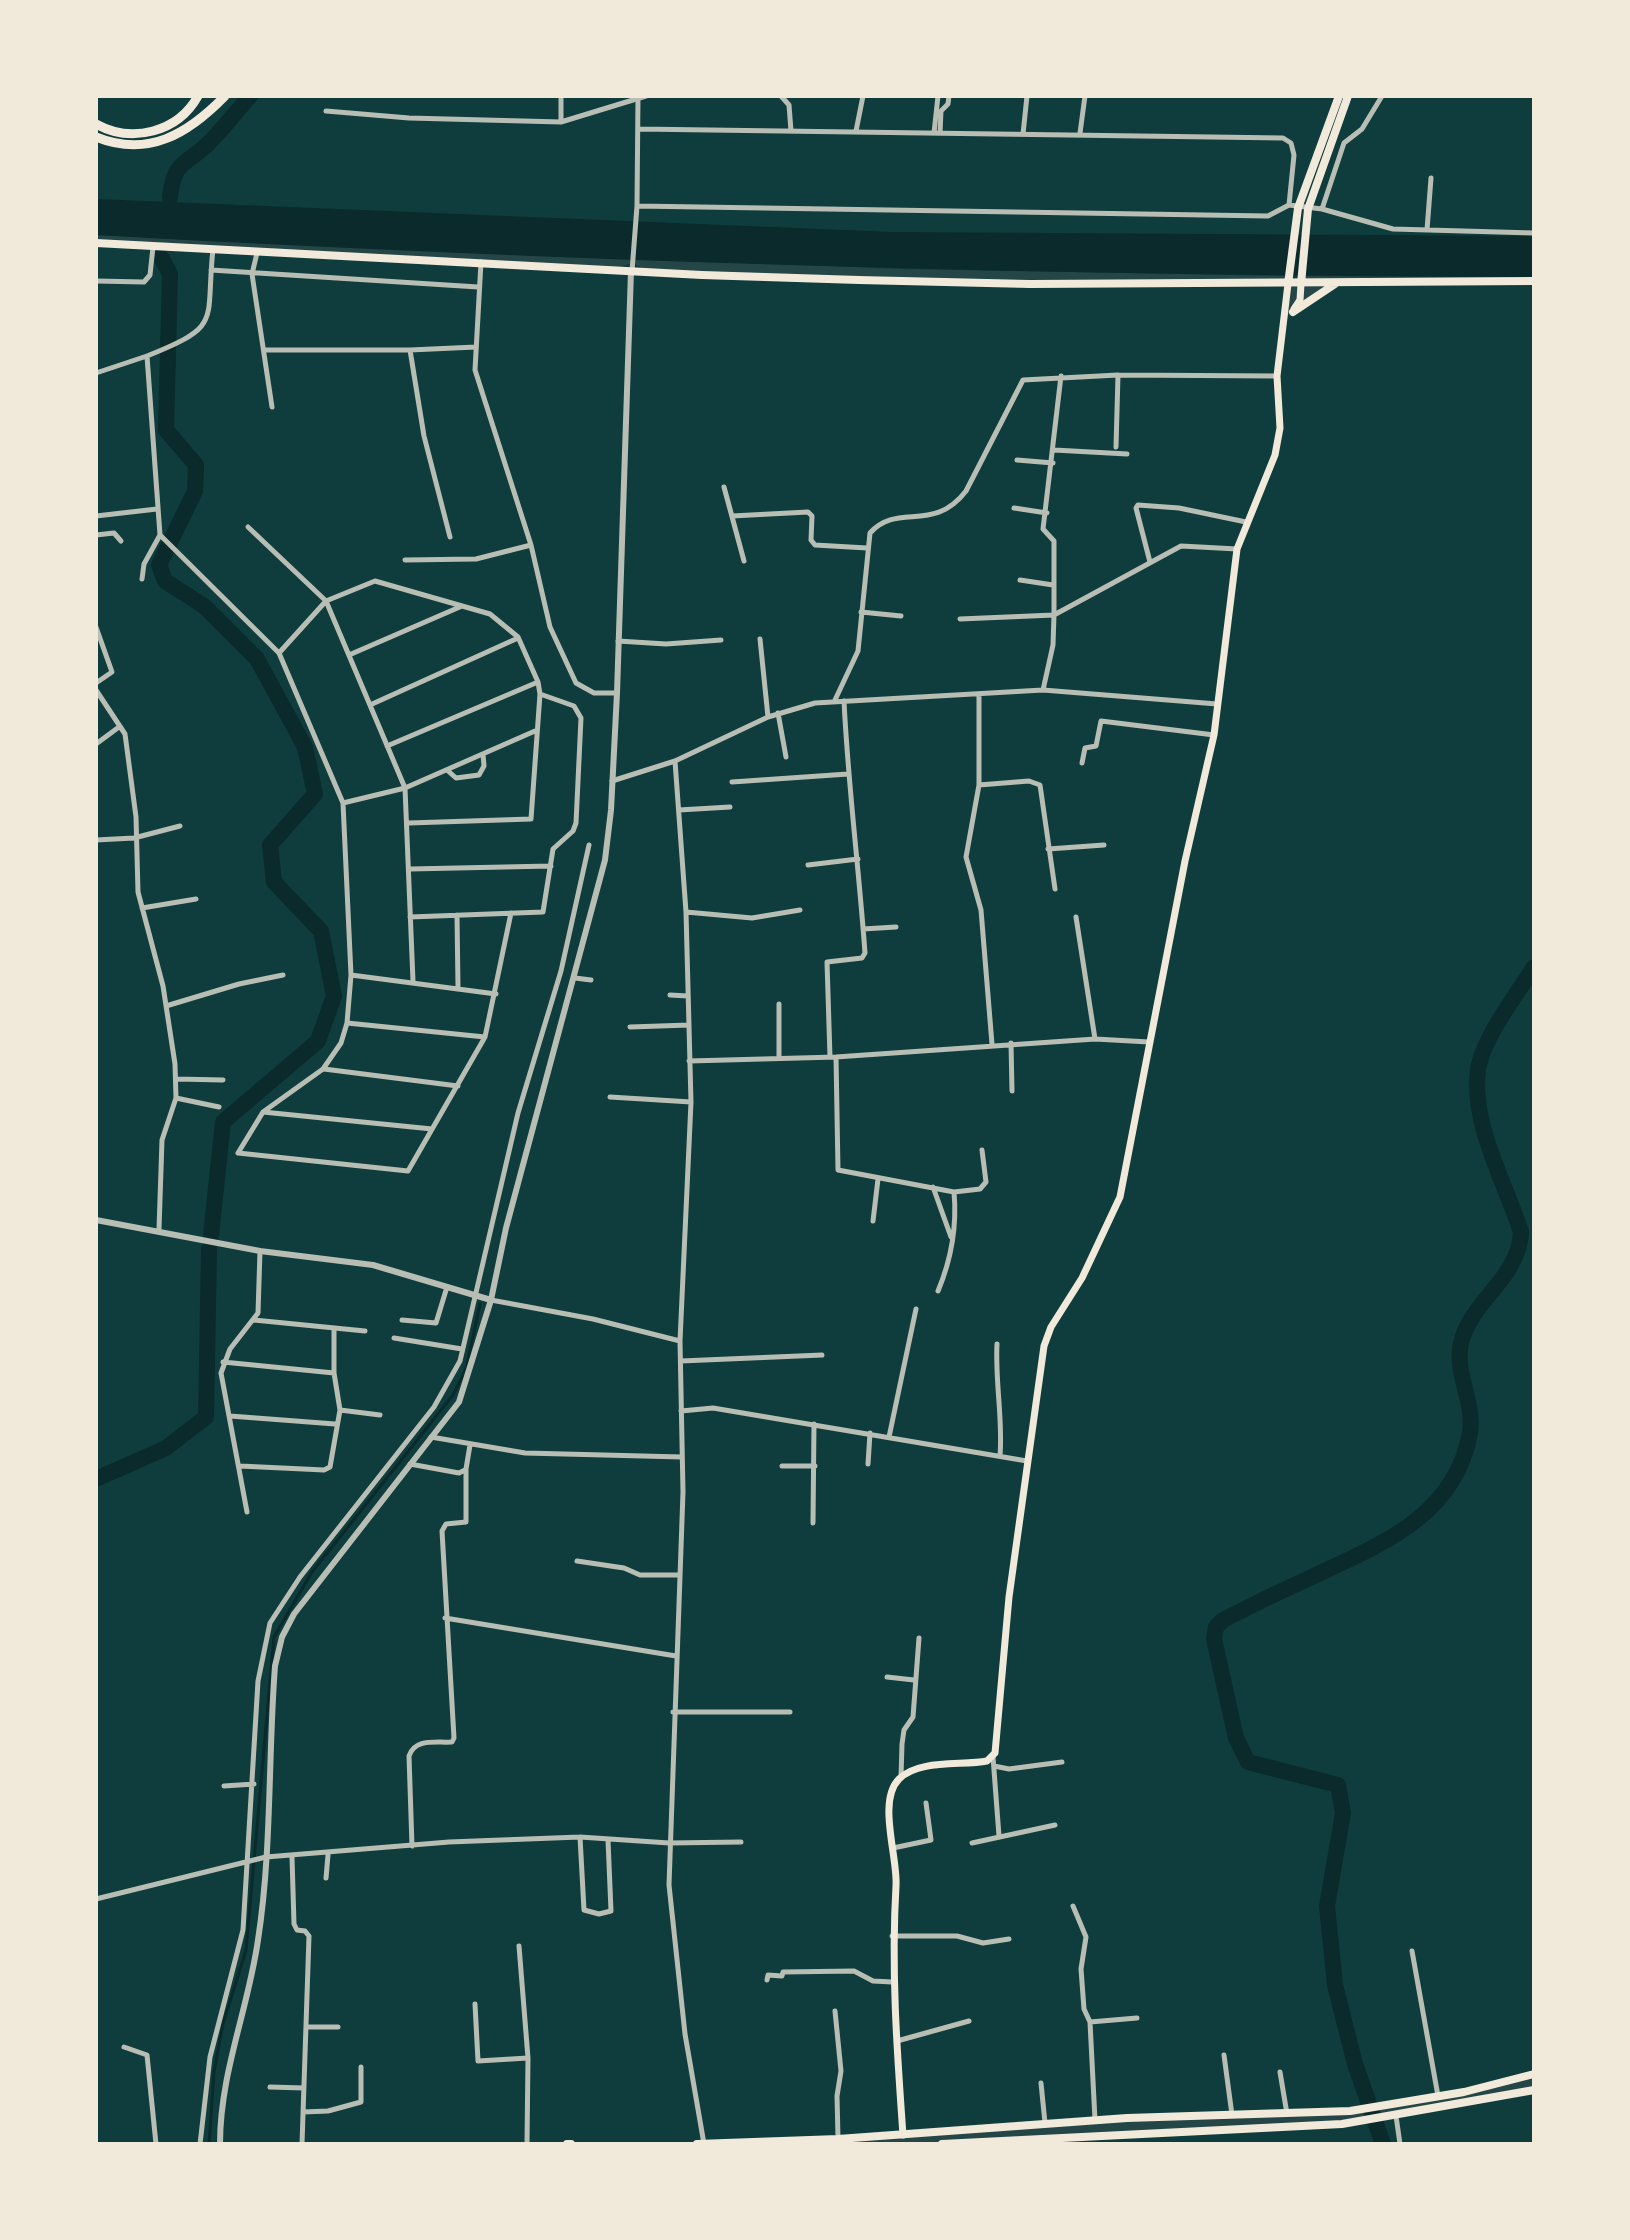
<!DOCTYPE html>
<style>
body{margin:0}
#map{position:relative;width:1630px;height:2240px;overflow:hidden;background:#0f3d3e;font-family:"Fira Sans",sans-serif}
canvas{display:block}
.frame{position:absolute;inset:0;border:98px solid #f1e9da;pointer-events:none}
</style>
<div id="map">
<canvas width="1630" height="2240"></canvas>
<div class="frame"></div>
</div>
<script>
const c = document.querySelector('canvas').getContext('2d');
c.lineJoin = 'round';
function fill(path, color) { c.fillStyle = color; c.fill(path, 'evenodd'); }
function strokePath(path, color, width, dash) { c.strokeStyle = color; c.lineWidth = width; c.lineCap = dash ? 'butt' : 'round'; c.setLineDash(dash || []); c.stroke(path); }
fill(new Path2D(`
 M96 235 902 269 1289 276 1288 283 1302 276 1534 277 1335 284 1284 318 1288 285 650 272 632 263 609 270 96 243Z
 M1534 2074V2090L1390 2118 949 2144H697L1127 2118 1350 2111Z`), '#244646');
fill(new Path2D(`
 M96 199 893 232 1534 236V277C1054 276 575 262 96 235Z`), '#0a2a2b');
strokePath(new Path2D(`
 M209 2144 214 2072 223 2024 246 1950 274 1637 312 1572 453 1395 466 1369 480 1304`), '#0a2a2b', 3);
strokePath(new Path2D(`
 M170 197C174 161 185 165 208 144 223 129 236 112 250 96
 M161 257 170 274 166 430 196 465 195 491 159 565 165 581 204 606 257 659 305 747 315 794 270 845 274 882 321 931 334 996 318 1041 223 1122 211 1235
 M96 1479 166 1448 206 1417 209 1249
 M1383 2144 1355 2064 1335 1985 1327 1906 1343 1813 1338 1785 1248 1762 1236 1738 1214 1639 1216 1627 1223 1620C1254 1604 1285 1589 1316 1575 1384 1543 1455 1515 1470 1433 1475 1402 1454 1373 1461 1343 1471 1300 1519 1279 1521 1232 1505 1182 1471 1124 1478 1070 1482 1039 1517 994 1534 967`), '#0a2a2b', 16);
strokePath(new Path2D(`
 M561 96V122
 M781 96 789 105 791 131
 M326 111 409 118 561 122 646 96
 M638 129 1283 138 1291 143 1294 155 1289 205 1322 209 1393 229 1534 233
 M856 131 863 96
 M934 133 938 96
 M940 133 941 111 948 104 949 96
 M1080 133 1085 96
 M1023 134 1027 96
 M637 206 1268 216 1289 205
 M1322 209 1344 143 1362 129 1382 96
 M1427 230 1431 178
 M213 249C205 323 224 325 147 356L160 535 279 653 343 803 351 975 347 1023 341 1043 323 1069 263 1112 238 1153 408 1171 485 1037 511 913
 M257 253 252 274 272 407
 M481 262 475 370 531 545 550 627 576 683 594 693H617
 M211 270 478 287
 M632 271 637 206 638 97
 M96 281 144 282 150 275 153 247
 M266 350H410
 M96 373 147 356
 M1116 447 1118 375
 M1054 450 1127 454
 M1017 460 1053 463
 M724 487 744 561
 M1014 508 1047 513
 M96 516 157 509
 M732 516 808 512 812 516 811 540 815 545 867 548
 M248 527 326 601 405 788 413 981
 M96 535 114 533 121 541
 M450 537 424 436 410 350 476 347
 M405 560 476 559 531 545
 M1150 562 1136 508 1138 505 1179 508 1246 522
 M142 579 144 564 160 535
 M1020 580 1053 585
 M861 612 901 616
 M960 619 1054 615V541L1043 529 1061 376
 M96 627 112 672 96 683
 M760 639 768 717
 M618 641 666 644 721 640
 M279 653 326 601 375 581 490 614 518 637 538 682 540 694 531 819 409 823
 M349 655 462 606
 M96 690 125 734 136 817 138 892 163 986 175 1064 176 1098 162 1140 159 1229
 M1043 690 1217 704
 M979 695V785L966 857 981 910 992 1044
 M835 700 858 651 870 533C898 502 933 534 966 491L1023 380 1118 375 1277 376
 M370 705 518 638
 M778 713 786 757
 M96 744 119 727
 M387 746 538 682
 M675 761 686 912 691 1102 680 1341 683 1492 669 1885 685 2034 704 2144
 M1082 763 1085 748 1096 746 1101 721 1214 735
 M447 770 456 778 479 775 484 766 483 754
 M612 781 675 761 768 717 815 703 1043 690 1053 645 1054 615 1181 546 1237 549
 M732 782 848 774
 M979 785 1029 781 1040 785 1055 889
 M343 803 405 788 535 731
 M679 810 730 807
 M96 840 134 838 180 826
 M1048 849 1104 845
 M808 865 858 859
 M410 869 551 866
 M142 908 196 899
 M686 912 752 918 800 910
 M457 915 458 987
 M410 917 543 912 553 849 573 831 576 823 581 718 574 706 540 694
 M1076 917 1095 1039
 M863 929 896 927
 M351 975 496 994
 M575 978 591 980
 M670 995 688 996
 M779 1004V1058
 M166 1006 239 984 283 975
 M347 1023 485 1037
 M630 1027 689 1025
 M1011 1043 1012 1091
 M830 1057 827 962 862 958 865 953C859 869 848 785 844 701
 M836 1057 838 1170 954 1192C957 1225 951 1260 938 1291
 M689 1061 836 1057 1095 1039 1149 1042
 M324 1069 458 1086
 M176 1079 223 1080
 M610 1097 691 1102
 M176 1098 219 1107
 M263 1112 432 1129
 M933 1187 951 1237
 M954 1192 980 1189 986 1182 982 1150
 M873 1221 878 1179
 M491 1300 593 1319 680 1341
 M254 1320 365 1331
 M402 1320 436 1323 447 1287
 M394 1338 462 1349
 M997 1344C995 1382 1003 1419 1000 1456
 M681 1361 822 1355
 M223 1362 334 1373
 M340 1410 380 1415
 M681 1411 713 1408 1027 1461
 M230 1416 335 1424
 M431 1437 525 1453 682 1457
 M889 1437 916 1309
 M410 1464 459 1473 465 1470
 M868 1464 870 1433
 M240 1466 324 1470 330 1467 340 1410 334 1373V1329
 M782 1466H815
 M247 1512 221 1373 230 1349 258 1313 260 1251
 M813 1523 814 1424
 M577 1561 624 1568 640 1575H680
 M445 1618 676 1656
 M887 1677 914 1680
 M673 1712H790
 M993 1757 999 1836
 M994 1766 1009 1769 1062 1762
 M901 1777 902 1744 904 1730 913 1717 919 1638
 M224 1786 254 1784
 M580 1837 584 1910 599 1914 611 1911 608 1840
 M972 1843 1055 1825
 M412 1846 409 1756C415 1738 435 1743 452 1742L454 1738 442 1531 446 1524 466 1522V1469L470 1445
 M893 1848 931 1840 926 1803
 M292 1857 294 1924 297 1930 305 1931 309 1936 302 2144
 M326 1878 328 1855
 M96 1899 266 1857 449 1842 580 1837 669 1843 741 1842
 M1073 1906 1086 1937 1081 1969 1084 2009 1090 2022 1095 2120
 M892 1936H957L983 1943 1009 1939
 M519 1946 528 2058 527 2144
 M1412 1951 1438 2096
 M767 1980 768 1975 782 1976 783 1972 854 1971 873 1981 892 1982
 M475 2004 478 2061 528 2058
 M835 2011 841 2071 837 2096 838 2138
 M1090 2022 1137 2018
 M307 2027H338
 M897 2041 969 2021
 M124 2047 147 2055 156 2144
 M1224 2055 1232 2115
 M1280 2072 1287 2114
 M1041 2083 1045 2123
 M270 2087 304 2088
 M303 2112 328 2111 361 2102V2067
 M1396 2116 1400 2144
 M200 2144 210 2057 243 1930 258 1681 270 1623 300 1577 434 1407 460 1361 518 1113 561 971 589 845`), '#b8beb3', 5);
strokePath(new Path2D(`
 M96 1220 260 1251 373 1265 491 1300
 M220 2144C220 2073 248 2010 258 1940 272 1850 268 1757 275 1666L282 1637 294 1614 459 1402 491 1300 506 1228 605 860 611 810 617 693 631 271`), '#b8beb3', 6);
strokePath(new Path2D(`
 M1294 309 1300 300 1301 284
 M903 2135C897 2051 891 1970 896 1886 898 1857 877 1801 899 1779 919 1759 961 1766 987 1761L995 1753 1009 1597 1044 1346 1051 1327 1082 1278 1120 1197 1185 861 1214 735 1237 549 1275 455 1280 428 1277 376 1288 284`), '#f1e9da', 7);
strokePath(new Path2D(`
 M96 243 702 275 859 280 1030 284 1534 281
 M1288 284 1298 208 1339 96
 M1301 284 1308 209 1348 96
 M1293 312 1335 284`), '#f1e9da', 8);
strokePath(new Path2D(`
 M567 2144H571
 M697 2144 838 2139 1127 2118 1350 2111 1464 2092 1534 2074
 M942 2144 1342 2124 1534 2090`), '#f1e9da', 8);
strokePath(new Path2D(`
 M96 124C132 144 178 132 198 96
 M96 137C148 158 188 134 225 96`), '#f1e9da', 9);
</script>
